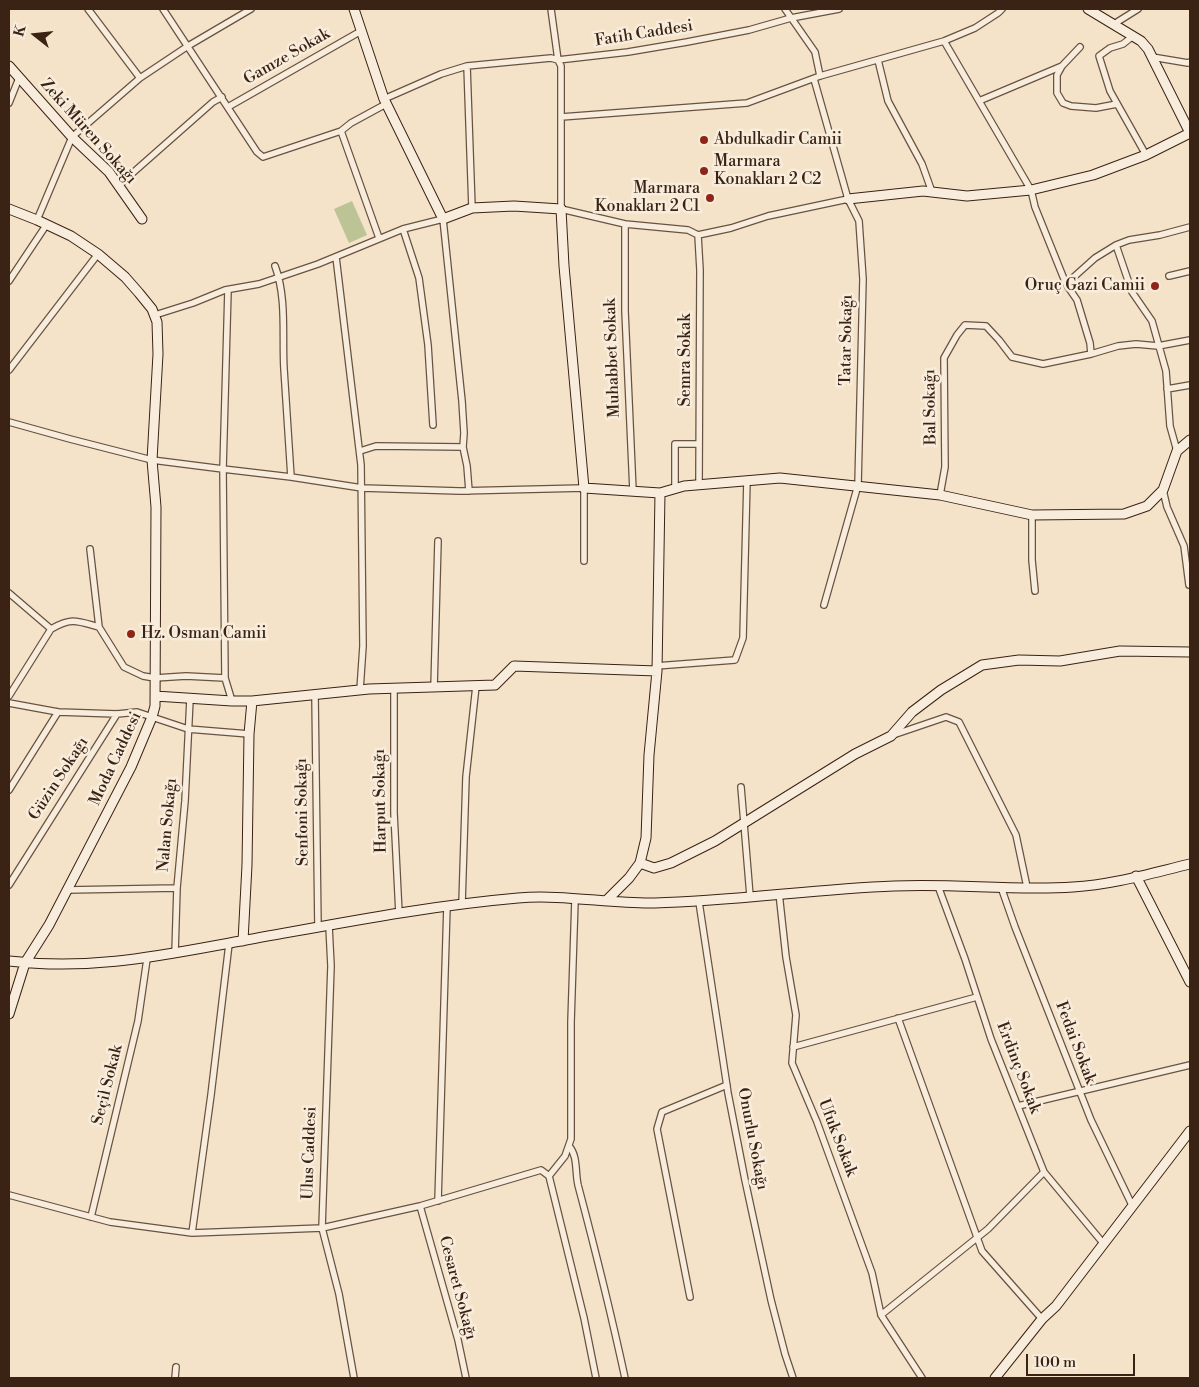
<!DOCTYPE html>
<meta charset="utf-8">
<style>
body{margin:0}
#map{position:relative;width:1199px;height:1387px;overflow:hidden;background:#f4e3c9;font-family:"Libre Bodoni",serif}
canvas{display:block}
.frame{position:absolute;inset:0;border:10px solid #3a2214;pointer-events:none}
.north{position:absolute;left:10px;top:10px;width:50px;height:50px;-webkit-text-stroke:4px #f8eddc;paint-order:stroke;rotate:286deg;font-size:14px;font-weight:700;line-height:20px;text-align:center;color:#3a2214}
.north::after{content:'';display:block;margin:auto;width:18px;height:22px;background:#3a2214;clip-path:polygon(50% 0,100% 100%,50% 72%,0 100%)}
.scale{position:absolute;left:1026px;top:1354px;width:109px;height:22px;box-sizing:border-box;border:2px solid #3a2214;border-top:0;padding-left:6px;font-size:15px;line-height:18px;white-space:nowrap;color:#3a2214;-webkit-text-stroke:4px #f8eddc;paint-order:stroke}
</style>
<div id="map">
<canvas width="1199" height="1387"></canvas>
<div class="frame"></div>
<div class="north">K</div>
<div class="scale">100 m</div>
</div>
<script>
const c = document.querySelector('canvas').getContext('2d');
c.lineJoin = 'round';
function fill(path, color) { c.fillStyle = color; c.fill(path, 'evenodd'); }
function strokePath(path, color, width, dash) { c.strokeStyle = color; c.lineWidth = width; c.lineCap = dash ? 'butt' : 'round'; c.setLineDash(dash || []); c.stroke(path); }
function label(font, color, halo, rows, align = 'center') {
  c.font = font + ' "Libre Bodoni",serif'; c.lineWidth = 5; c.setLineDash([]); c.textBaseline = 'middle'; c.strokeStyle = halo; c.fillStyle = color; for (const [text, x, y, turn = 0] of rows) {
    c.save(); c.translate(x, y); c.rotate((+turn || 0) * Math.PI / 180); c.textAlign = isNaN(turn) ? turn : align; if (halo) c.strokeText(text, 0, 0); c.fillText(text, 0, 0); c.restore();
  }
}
fill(new Path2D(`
 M352 201 367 235 349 243 334 209Z`), '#bcc395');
const street = new Path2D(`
 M88 9 140 78
 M163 9 257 152 263 157 341 131 351 123 386 104
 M551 9 558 60 628 52 687 42 749 30 791 18 839 9
 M785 9 815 52 820 76
 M1114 24 1138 9
 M1133 36 1123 44 1110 48 1099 56 1110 91 1146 155
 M944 41 1031 190 1035 207 1066 284 1077 300 1090 343 1091 354 1118 346 1136 344 1158 346 1190 340
 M1080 47 1062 66 1057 75V93L1063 103 1071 106 1096 108 1117 104
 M1152 57 1188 63 1190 62
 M878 60 888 101 922 164 932 192
 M467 66 472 208
 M814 79 848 199 859 221 863 279 858 485 824 605
 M384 99 441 74 467 66 551 58 558 60 561 66V209L625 224 688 230 698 235
 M979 101 1062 66
 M9 103 19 78
 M228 107 361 31
 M561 117 747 103 820 76 944 41 975 28 998 13 1002 9
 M341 131 379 238
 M119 185 213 102 222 97
 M37 220 72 137 140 78 188 46 251 9
 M625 224V311L633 491
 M403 229 419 278 428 345 433 425
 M698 235 700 270 699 484
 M698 235 731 228 768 216 848 199
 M1116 245 1132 292 1152 321 1166 371 1170 426 1177 451
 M336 257 361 465 363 646 360 690
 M275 266C287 298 282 336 284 369 286 405 289 441 291 477
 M1169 276 1190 271
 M9 281 47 224
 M1066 284 1095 258 1116 245 1129 240 1160 235 1190 227
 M228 290 223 469 291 477 362 488 459 491 584 488V561
 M155 315 193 303 225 290 259 284 318 264 403 229 443 219 462 401 464 433 463 447 467 466 469 491
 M9 370 98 254
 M1167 389 1190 385
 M9 422 70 439 152 460 223 469 225 678 232 701
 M360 451 376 446 463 447
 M675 488V444H699
 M1163 490 1167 507 1184 546 1189 585
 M940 495 945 467 944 358 957 335 965 325 986 326 999 340 1012 357 1043 364 1091 354
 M1032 515V560L1035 591
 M90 549 99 627 124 667 143 676 155 678 186 676 225 678
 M9 593 51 629 9 696
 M51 629C72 617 77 621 99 627
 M656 666 735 660 743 638 747 480
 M394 688V813L399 914
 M434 688 438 541
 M315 695 318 928
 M9 703 58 712 117 714 137 712 188 729 249 734
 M893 735 946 717 959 722 1016 835 1027 887
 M741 787 750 896
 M9 790 58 712
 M9 885 117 714
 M938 886 965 959 991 1039 1044 1172 1103 1243
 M1001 887 1015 927 1091 1120 1132 1205
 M66 890 177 888
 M779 893 786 957 796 1015 792 1063 817 1122 872 1273 881 1315 922 1378
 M575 900 571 1022V1139L565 1156 549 1176 584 1318 596 1378
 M699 902 728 1093 745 1180 771 1300 785 1354 793 1378
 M462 904 466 777 476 686
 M329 926 331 966 322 1228 339 1294 354 1378
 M175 953 177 888 185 801 190 699
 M898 1018 982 1251 1042 1319
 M793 1047 977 997
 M1018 1106 1190 1065
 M569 1146C578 1156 575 1172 578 1185 595 1249 611 1313 625 1378
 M9 1195 110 1222 192 1233 322 1228 420 1206 541 1170 549 1176
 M438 1201 447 906
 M420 1206 458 1340 466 1378
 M91 1217 138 1021 147 959
 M192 1233 211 1095 229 944
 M690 1297 657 1129 662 1112 727 1085
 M881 1315 988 1229 1044 1172
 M175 1378 176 1367`);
const secondary = new Path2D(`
 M354 9 384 99 443 219 472 208 514 206 561 209 564 266 584 488 660 493 657 671 649 755 646 838 640 863 629 878 606 901
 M9 66 72 137 109 172 142 219
 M848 199 923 191 967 196 1031 190 1093 175 1146 155 1190 133 1148 49 1141 41 1088 9
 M9 209 37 220 71 236 98 254 125 277 139 293 152 309 157 322 158 354 152 460 156 507 155 706 152 717 131 767 49 925 25 963 9 1014
 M660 493 684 486 780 478 940 495 1032 515 1124 514 1147 506 1163 490 1177 451 1190 440
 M155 696 232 701H252L249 734 247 865 243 941
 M252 701 369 689 495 685 514 666 657 671
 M640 863 654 868 671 863 715 841 855 754 891 736 912 712 941 690 982 665 1019 660 1060 661 1120 651 1190 652
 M1136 876 1190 982
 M9 961C94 971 163 955 246 940 336 924 426 906 518 898 563 894 610 904 655 903 735 901 814 889 894 886 953 883 1013 891 1073 887 1112 885 1152 873 1190 864
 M995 1378 1042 1319 1056 1306 1190 1131`);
strokePath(street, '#685241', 8);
strokePath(secondary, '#3a2214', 11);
strokePath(street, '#f8eddc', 5.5);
strokePath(secondary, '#f8eddc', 9);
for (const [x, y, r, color] of [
 [704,140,5,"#8f2418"],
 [704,171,5,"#8f2418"],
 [710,198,5,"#8f2418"],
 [1155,286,5,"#8f2418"],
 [131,634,5,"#8f2418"]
]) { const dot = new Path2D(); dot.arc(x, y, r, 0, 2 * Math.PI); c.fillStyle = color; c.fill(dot); strokePath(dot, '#f8eddc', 2); }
label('16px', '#3a2214', '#f8eddc', [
 ["Fatih Caddesi",644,34,-9],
 ["Gamze Sokak",287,57,-30],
 ["Zeki Müren Sokağı",88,132,48],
 ["Tatar Sokağı",847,340,-89],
 ["Muhabbet Sokak",613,358,-92],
 ["Semra Sokak",686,360,-90],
 ["Bal Sokağı",931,407,-91],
 ["Moda Caddesi",116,759,-65],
 ["Güzin Sokağı",59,779,-57],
 ["Harput Sokağı",381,801,-91],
 ["Senfoni Sokağı",303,812,-91],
 ["Nalan Sokağı",168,825,-85],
 ["Fedai Sokak",1075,1043,69],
 ["Erdinç Sokak",1018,1068,69],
 ["Seçil Sokak",108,1085,-76],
 ["Ufuk Sokak",837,1138,69],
 ["Onurlu Sokağı",752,1139,79],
 ["Ulus Caddesi",310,1153,-88],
 ["Cesaret Sokağı",457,1288,75]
]);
label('16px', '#3a2214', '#f8eddc', [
 ["Abdulkadir Camii",714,140],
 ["Marmara",714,162],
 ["Konakları 2 C2",714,180],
 ["Marmara",700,189,"right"],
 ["Konakları 2 C1",700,207,"right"],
 ["Oruç Gazi Camii",1145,286,"right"],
 ["Hz. Osman Camii",141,634]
], 'left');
</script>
